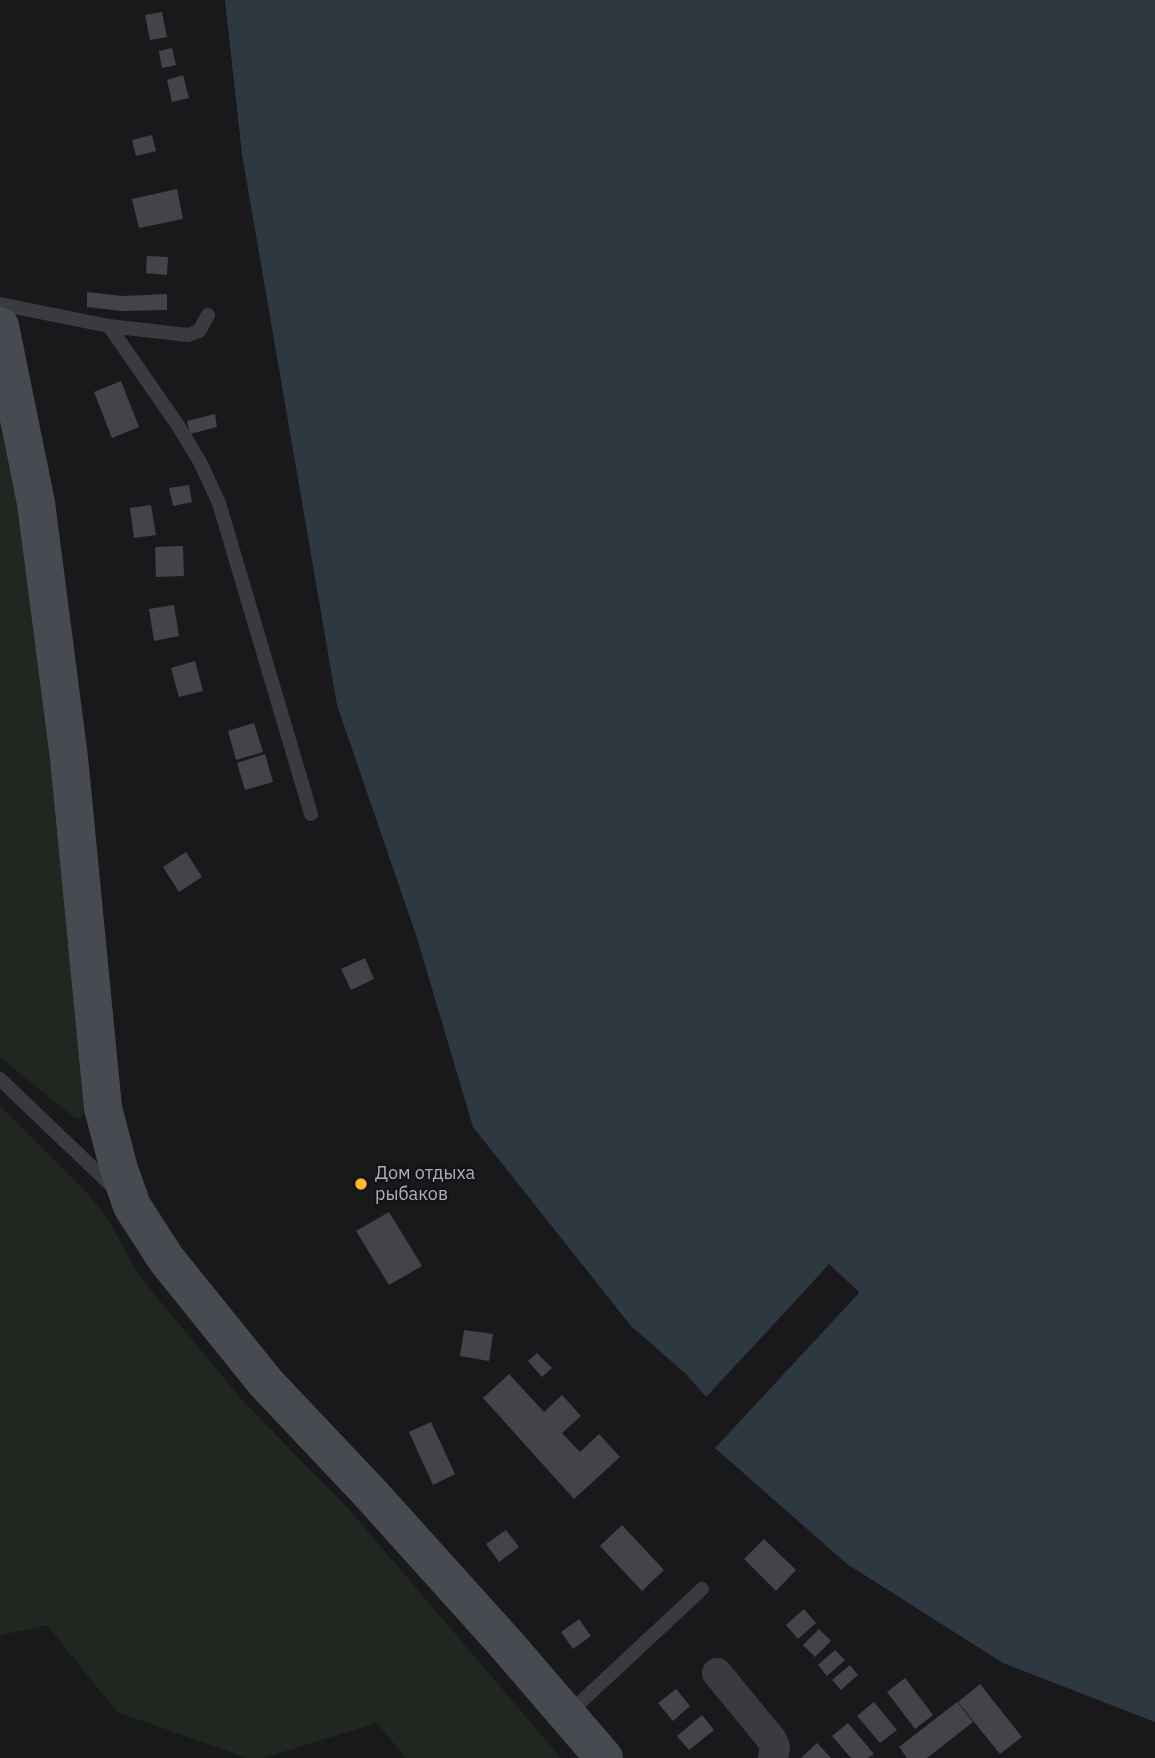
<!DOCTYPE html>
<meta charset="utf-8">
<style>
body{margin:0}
canvas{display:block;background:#19191c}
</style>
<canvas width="1155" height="1758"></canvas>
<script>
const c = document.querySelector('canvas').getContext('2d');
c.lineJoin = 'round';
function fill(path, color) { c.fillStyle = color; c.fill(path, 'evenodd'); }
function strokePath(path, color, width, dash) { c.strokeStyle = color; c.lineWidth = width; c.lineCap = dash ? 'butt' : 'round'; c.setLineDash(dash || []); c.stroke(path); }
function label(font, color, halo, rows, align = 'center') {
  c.font = font + ' "IBM Plex Sans",sans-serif'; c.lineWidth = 5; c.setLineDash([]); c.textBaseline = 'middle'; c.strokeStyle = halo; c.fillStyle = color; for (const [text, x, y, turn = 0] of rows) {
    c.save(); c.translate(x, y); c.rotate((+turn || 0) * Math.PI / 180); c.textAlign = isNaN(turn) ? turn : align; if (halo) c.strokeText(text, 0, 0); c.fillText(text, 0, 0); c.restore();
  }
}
fill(new Path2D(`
 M0 428 18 505 52 759 84 1108 81 1118 76 1119 0 1057Z
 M0 1106 87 1193 106 1216 140 1277 244 1402 352 1513 561 1758H406L377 1723 263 1758H247L117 1712 47 1625 1 1635 0 1640Z`), '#1f2720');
fill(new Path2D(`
 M225 0H1155V1722L1003 1663 847 1564 715 1448 859 1293 829 1265 706 1397 686 1374 631 1326 473 1127 417 938 337 705 242 154Z`), '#2e3841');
fill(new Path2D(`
 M829 1264 859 1292 715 1448 713 1445 854 1293 829 1269 709 1400 705 1401Z`), '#19191c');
fill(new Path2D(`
 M162 12 167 37 150 40 145 15Z
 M172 48 176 65 162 68 159 51Z
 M183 75 189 98 172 102 167 80Z
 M152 135 156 151 136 156 132 140Z
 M177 189 183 219 139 228 132 199Z
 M147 256 168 257 167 275 146 273Z
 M87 292 123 296 167 294V310L122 311 87 307Z
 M121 381 139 427 112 438 94 392Z
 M215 414 217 427 190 434 187 421Z
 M189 485 192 502 173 506 169 488Z
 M151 505 156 535 134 538 130 508Z
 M183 546 184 576 156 577 155 547Z
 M174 605 179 636 154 641 149 609Z
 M195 661 203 691 179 697 171 668Z
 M254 723 263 752 236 760 228 731Z
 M265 754 273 782 245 790 237 763Z
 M186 852 202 877 179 892 163 867Z
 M365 958 374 979 351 990 341 969Z
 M389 1212 422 1266 389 1285 356 1231Z
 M464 1330 493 1334 489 1361 460 1356Z
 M537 1353 552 1368 542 1377 528 1361Z
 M509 1374 544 1412 562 1395 581 1416 562 1433 580 1452 599 1434 620 1457 574 1499 483 1398Z
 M431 1422 455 1474 433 1485 409 1432Z
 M622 1525 664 1570 642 1591 600 1546Z
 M506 1530 519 1547 499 1562 486 1544Z
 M764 1539 796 1570 776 1591 744 1559Z
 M804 1609 816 1623 798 1639 786 1625Z
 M579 1619 591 1636 573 1649 561 1632Z
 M819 1629 831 1641 815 1657 803 1645Z
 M835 1650 845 1660 827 1676 818 1665Z
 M850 1665 858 1675 841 1690 832 1680Z
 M905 1678 933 1715 915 1729 887 1692Z
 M980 1684 1022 1737 1000 1754 958 1702Z
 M676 1689 690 1706 673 1721 658 1703Z
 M874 1702 897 1730 880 1743 857 1716Z
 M957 1702 973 1722 927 1758H907L899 1747Z
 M702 1715 714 1730 689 1750 677 1736Z
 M848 1723 874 1754 868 1758H851L832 1736Z
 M817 1743 831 1758H801Z`), '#434449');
strokePath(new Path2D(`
 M0 304 109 326 177 424 200 462 219 503 311 814
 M109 326 188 335 199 331 208 315
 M0 1079 114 1188
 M569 1713 702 1589`), '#3a3b41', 14);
strokePath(new Path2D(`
 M717 1673 772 1740 775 1747 773 1758`), '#3a3b41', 30);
strokePath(new Path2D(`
 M0 326 36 503 69 758 103 1108 119 1169 132 1206 166 1259 266 1383 370 1493 506 1644 604 1758`), '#484a51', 38);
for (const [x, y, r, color] of [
 [361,1184,7,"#fab833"]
]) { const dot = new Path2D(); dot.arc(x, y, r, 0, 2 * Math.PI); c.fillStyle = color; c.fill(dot); strokePath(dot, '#141417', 2.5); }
label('18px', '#abb0bc', '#141417', [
 ["Дом отдыха",375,1174],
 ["рыбаков",375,1195]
], 'left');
</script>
